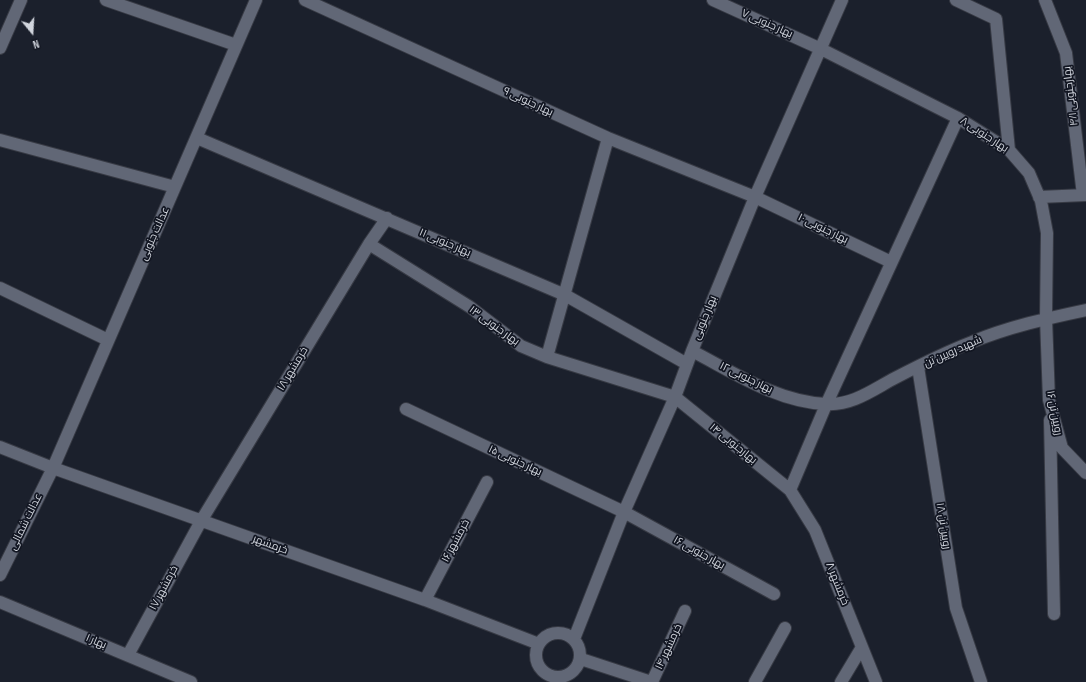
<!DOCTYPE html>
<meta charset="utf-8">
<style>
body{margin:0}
#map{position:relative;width:1086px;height:682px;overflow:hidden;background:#1b202c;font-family:"Sofia Sans Condensed",sans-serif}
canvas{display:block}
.north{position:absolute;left:12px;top:12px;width:40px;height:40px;-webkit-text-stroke:3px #121622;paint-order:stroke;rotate:162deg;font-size:11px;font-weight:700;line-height:16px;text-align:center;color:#d1d5dd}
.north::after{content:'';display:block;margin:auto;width:14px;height:18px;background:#d1d5dd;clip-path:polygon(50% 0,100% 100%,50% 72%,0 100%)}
</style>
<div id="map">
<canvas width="1086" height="682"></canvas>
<div class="north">N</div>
</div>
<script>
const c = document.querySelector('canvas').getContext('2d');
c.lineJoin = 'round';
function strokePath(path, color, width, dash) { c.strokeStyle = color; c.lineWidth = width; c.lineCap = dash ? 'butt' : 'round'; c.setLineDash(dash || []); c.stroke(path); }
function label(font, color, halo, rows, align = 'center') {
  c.font = font + ' "Sofia Sans Condensed",Cairo,sans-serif'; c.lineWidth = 3.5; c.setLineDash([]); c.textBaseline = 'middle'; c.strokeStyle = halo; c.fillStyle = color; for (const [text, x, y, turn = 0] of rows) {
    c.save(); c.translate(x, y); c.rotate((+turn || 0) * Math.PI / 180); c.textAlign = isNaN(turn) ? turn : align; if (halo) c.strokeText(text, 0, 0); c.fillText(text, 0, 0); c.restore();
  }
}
const minor = new Path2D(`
 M106 0 236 45
 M305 0 608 138 755 197 891 262
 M713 0 821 49 958 118 1009 150 1029 173 1041 201 1047 233 1046 318 1049 400 1062 448 1086 473
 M956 0 996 19 1009 150
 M1045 0 1066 53 1083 195
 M0 48 21 0
 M197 138 565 295 687 364
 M0 140 175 187
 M1039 197 1086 195
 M369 244 470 307 521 346 547 357 675 397 790 490 815 530 876 682
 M0 288 108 340
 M692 351C733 372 777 402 826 404 852 406 874 389 895 378 920 365 946 352 972 342 1008 327 1048 318 1086 310
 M547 357 608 138
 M918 367 956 608 981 682
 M406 409 624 512 774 594
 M1050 420 1054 614
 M0 447 53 468 425 600 539 644
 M790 490 826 405 958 118
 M0 575 53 468 256 0
 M425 600 487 482
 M0 602 191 682
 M536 655a22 22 0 1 1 44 0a22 22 0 1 1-44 0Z
 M574 639 624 512 675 397 692 351 755 197 842 0
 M128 655 201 521 369 244 387 218
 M581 659 651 682
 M652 682 685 611
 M755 682 785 628
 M841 682 862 647`);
strokePath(minor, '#373a44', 14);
strokePath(minor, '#616776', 12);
label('11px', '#d1d5dd', '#121622', [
 ["بهار جنوبی ۷",767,24,24],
 ["بهارجنوبی ۴/۱",1071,96,-97],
 ["بهار جنوبی ۹",528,102,25],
 ["بهار جنوبی ۸",984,135,33],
 ["بهار جنوبی ۱۰",823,229,26],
 ["عدالت جنوبی",155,234,-66],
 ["بهار جنوبی ۱۱",445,243,23],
 ["بهار جنوبی",705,318,-68],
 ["بهار جنوبی ۱۳",494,326,36],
 ["شهید رویین تن",953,352,-24],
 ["خرمشهر ۱۸",293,369,-59],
 ["بهار جنوبی ۱۲",746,378,26],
 ["رویین تن ۱۶",1054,413,79],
 ["بهارجنوبی ۱۴",733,444,39],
 ["بهار جنوبی ۱۵",515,461,25],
 ["عدالت شمالی",26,522,-64],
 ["رویین تن ۱۸",943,526,81],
 ["خرمشهر ۱۶",456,541,-62],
 ["خرمشهر",270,545,20],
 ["بهار جنوبی ۱۶",699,553,29],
 ["خرمشهر ۸",837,584,68],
 ["خرمشهر ۱۷",164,588,-62],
 ["بهار ۱",96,642,23],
 ["خرمشهر ۱۴",669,647,-65]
]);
</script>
